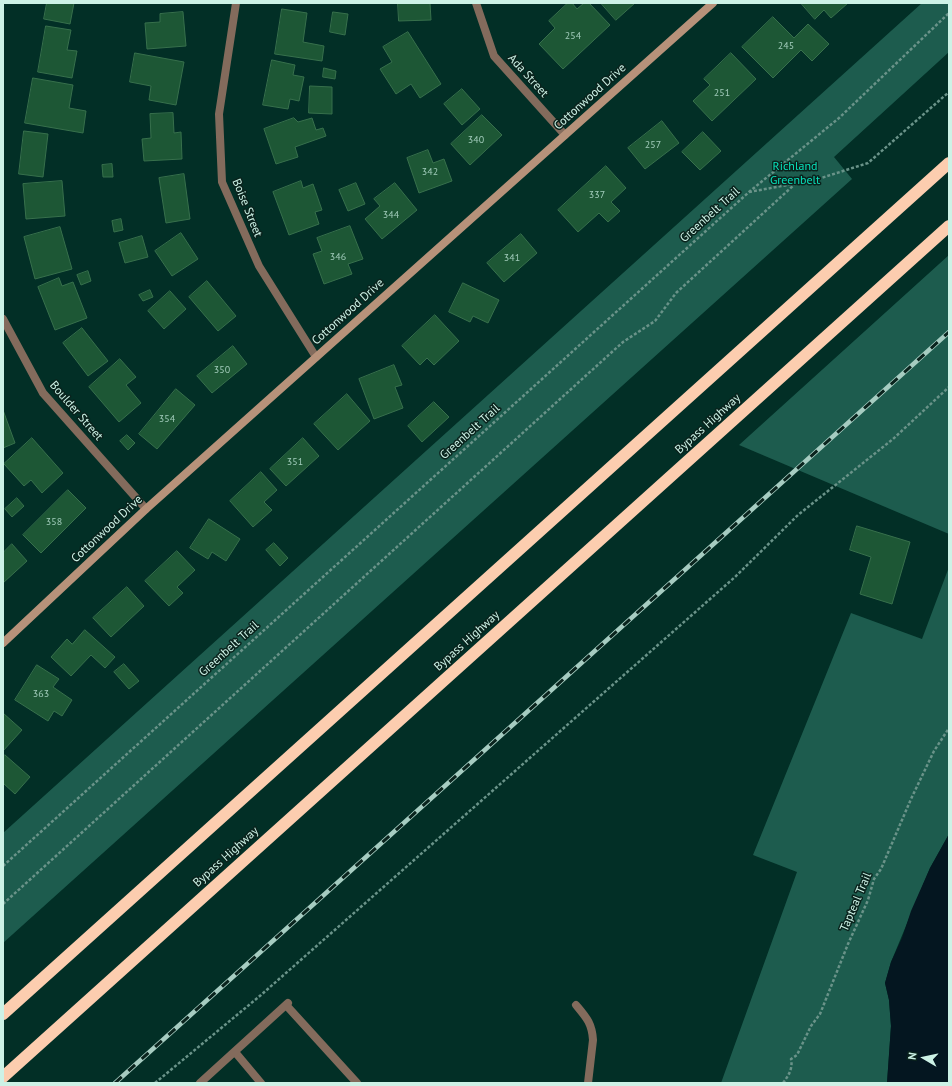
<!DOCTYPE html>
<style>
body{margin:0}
#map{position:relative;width:952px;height:1086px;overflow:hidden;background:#022f26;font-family:"PT Sans",sans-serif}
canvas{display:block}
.frame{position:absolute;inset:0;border:4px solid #cdf2e6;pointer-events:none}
.north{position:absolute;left:904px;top:1038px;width:40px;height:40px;-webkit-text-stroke:3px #0a231d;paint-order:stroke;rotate:279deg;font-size:11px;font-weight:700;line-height:16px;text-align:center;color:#cdf2e6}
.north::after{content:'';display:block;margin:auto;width:14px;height:18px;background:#cdf2e6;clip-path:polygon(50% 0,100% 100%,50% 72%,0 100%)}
</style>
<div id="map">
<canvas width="952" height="1086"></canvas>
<div class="frame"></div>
<div class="north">N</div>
</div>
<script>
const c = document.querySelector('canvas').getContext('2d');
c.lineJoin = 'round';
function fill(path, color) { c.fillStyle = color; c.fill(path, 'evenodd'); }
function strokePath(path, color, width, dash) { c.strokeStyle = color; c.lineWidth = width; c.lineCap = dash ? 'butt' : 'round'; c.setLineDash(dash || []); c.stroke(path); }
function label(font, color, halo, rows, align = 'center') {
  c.font = font + ' "PT Sans",sans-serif'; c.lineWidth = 3; c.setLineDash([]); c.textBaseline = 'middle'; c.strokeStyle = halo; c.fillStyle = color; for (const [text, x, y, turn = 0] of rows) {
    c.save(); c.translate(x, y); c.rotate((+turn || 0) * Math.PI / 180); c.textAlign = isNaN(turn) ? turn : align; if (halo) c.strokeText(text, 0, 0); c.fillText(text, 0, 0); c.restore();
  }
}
fill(new Path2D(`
 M922 3H949V52L834 157 852 179 3 943V833Z
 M949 255V534L739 445Z
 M949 567V834L930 868 891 962 885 983 889 1000 891 1026 887 1083H721L797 872 753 855 851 613 922 639Z`), '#1d5c4e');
fill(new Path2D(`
 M949 834V1083H887L891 1026 889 1000 885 983 891 962 902 938 911 911 930 868Z`), '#041620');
const building = new Path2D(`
 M47 3H74L70 24 44 19Z
 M398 3H430L431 20 399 21Z
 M568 3H572L577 9 584 3H589L610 25 563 69 539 44 555 28 549 21Z
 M601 3H635L616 20Z
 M801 3H848L831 18 824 10 815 19Z
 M282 9 307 13 303 42 324 46 322 61 275 54Z
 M183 12 186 46 147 49 145 23 160 22V14Z
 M333 12 348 14 345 35 330 32Z
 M773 17 794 38 808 24 829 44 812 61 801 50 773 78 742 47Z
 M46 26 71 30 67 50 77 51 72 78 38 72Z
 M408 32 441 84 420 98 411 84 396 94 380 69 392 62 383 47Z
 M135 53 184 62 176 105 149 100 151 86 130 82Z
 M731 53 756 79 712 121 693 101 710 85 704 79Z
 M272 60 295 65 293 75 304 77 299 101 290 99 288 109 263 105Z
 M324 68 336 71 335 79 323 77Z
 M33 78 73 85 69 108 86 111 83 133 25 123Z
 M310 86 332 87V114L309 113Z
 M462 89 480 109 462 125 444 104Z
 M173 113 174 133 181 132 182 159 144 161 142 139 151 138 150 114Z
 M482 115 502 135 470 165 451 144Z
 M294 118 298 122 312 118 316 130 323 128 326 136 295 147 298 157 276 164 264 129Z
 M662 121 679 143 645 169 628 148Z
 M24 131 48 134 43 177 19 174Z
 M703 132 721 151 700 170 682 152Z
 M428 150 433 163 444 159 452 181 419 193 407 158Z
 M112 164 113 177H103L102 165Z
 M606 166 626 188 611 202 620 211 608 222 599 213 578 232 558 210Z
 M184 174 190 219 166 223 159 178Z
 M62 181 65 216 26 219 23 184Z
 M301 181 303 188 313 184 322 210 315 212 319 224 289 235 273 192Z
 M356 183 365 204 348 211 339 190Z
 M395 183 417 210 382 239 365 219 380 206 374 199Z
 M121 219 123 230 114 232 112 221Z
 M350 226 363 259 348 264 352 274 324 284 313 254 322 251 317 238Z
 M60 227 72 269 35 279 24 237Z
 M181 233 198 259 172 276 155 251Z
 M521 234 537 253 504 282 487 263Z
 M142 236 148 257 125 263 119 243Z
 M88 271 91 281 81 285 77 275Z
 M59 278 62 286 73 282 87 318 55 330 38 287Z
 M207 281 236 316 218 331 189 297Z
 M463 283 499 300 488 323 473 316 470 322 449 312Z
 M150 290 153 297 143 301 139 295Z
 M170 291 186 309 164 329 148 311Z
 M435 315 459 341 434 365 427 358 420 365 402 346Z
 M82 328 108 361 88 376 63 343Z
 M233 346 247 364 212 393 197 376Z
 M120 359 136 377 126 385 141 403 119 422 89 387Z
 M394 365 402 385 395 387 403 408 374 419 359 379Z
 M176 389 195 405 157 449 139 434Z
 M347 394 370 421 338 450 314 424Z
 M434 402 449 417 422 442 408 426Z
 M3 410 15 443 3 448Z
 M127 435 135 443 128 450 120 441Z
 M32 438 63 473 42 493 31 480 24 486 4 464Z
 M303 438 319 456 286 486 270 469Z
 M261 472 277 490 264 502 272 510 253 527 230 501Z
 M68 490 86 508 41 553 23 535Z
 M17 498 24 506 12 517 5 509Z
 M209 519 240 539 226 561 212 552 208 559 190 548Z
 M857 526 910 542 892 604 860 594 871 557 850 550Z
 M274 543 288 558 280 566 266 550Z
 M12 544 27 561 3 583V553Z
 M177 551 195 570 177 587 183 593 169 606 145 581Z
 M127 587 144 606 111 637 93 618Z
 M85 630 115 657 105 668 91 655 71 676 51 657 67 639 72 644Z
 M124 664 139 681 129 689 114 672Z
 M37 665 59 679 53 687 72 700 62 716 54 711 48 721 15 700Z
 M3 713 22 730 3 751Z
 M5 755 30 777 15 794 3 783V757Z`);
fill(building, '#1d5735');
strokePath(building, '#37704c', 1);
strokePath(new Path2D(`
 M749 192 815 180 868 163 949 92
 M3 866 749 192 839 118 949 13
 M3 904 623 342 655 321 676 293 795 184
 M155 1083 261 995 735 577 798 515 893 439 949 387
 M783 1083C789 1075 793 1068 791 1059L797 1055 811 1026 820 1014 848 944 868 900 874 879 881 869 911 799 934 751 949 728`), '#6a9389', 2.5, [3, 2]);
strokePath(new Path2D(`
 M286 1005 357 1083
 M576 1005C586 1017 592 1023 593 1040L588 1083
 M235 1052 261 1083
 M200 1083 288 1003`), '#836b5c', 8);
strokePath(new Path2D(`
 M236 3 219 114 222 182 259 266 316 357
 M476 3 494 56 565 135
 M3 319 43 393 146 509`), '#836b5c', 8);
strokePath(new Path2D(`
 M3 643 146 509 713 3`), '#b7927a', 8);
strokePath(new Path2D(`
 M3 1014 949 163
 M3 1077 949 226`), '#fccdaf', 12);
const rail = new Path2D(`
 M115 1083 949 332`);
strokePath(rail, '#a6ccc1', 4.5);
strokePath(rail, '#0a231d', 3, [9]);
label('10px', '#a1cbba', null, [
 ["254",573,36],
 ["245",786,46],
 ["251",722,93],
 ["340",476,140],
 ["257",653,145],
 ["342",430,172],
 ["337",597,195],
 ["344",391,215],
 ["346",338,257],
 ["341",512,258],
 ["350",222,370],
 ["354",167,419],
 ["351",295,462],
 ["358",54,522],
 ["363",41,694]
]);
label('12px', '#cdf2e6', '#0a231d', [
 ["Ada Street",528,76,48],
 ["Cottonwood Drive",590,97,-42],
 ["Boise Street",247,208,68],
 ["Greenbelt Trail",710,215,-42],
 ["Cottonwood Drive",348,312,-42],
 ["Boulder Street",76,411,49],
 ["Bypass Highway",708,424,-42],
 ["Greenbelt Trail",470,432,-42],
 ["Cottonwood Drive",107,529,-43],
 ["Bypass Highway",467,641,-42],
 ["Greenbelt Trail",229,649,-42],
 ["Bypass Highway",226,857,-42],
 ["Tapteal Trail",856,902,-67]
]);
label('12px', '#09e0ba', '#0a231d', [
 ["Richland",795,167],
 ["Greenbelt",795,181]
]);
</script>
